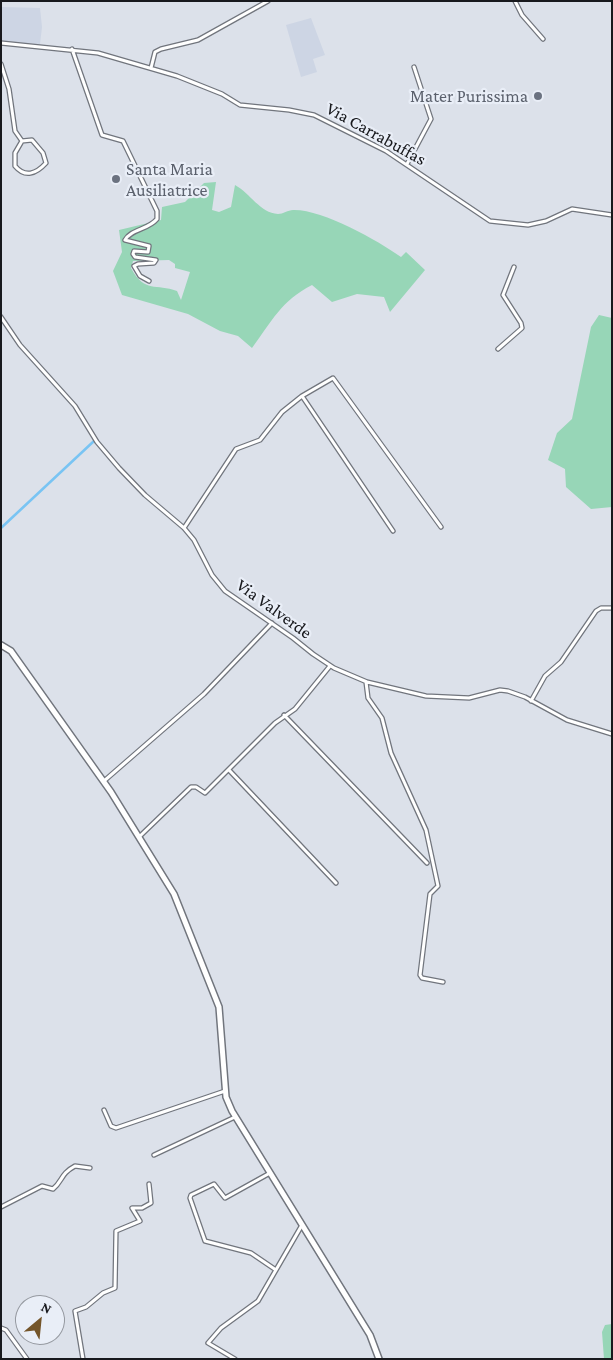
<!DOCTYPE html>
<style>
body{margin:0}
#map{position:relative;width:613px;height:1360px;overflow:hidden;background:#dce1ea;font-family:"Crimson Pro",serif}
canvas{display:block}
.frame{position:absolute;inset:0;border:2px solid #18191d;pointer-events:none}
.north{position:absolute;left:15px;top:1295px;width:50px;height:50px;box-sizing:border-box;background:#e9eef7;border:1px solid #9599a0;border-radius:50%;rotate:28deg;font-size:14px;font-weight:700;line-height:20px;text-align:center;color:#18191d}
.north::after{content:'';display:block;margin:auto;width:18px;height:22px;background:#74552a;clip-path:polygon(50% 0,100% 100%,50% 72%,0 100%)}
</style>
<div id="map">
<canvas width="613" height="1360"></canvas>
<div class="frame"></div>
<div class="north">N</div>
</div>
<script>
const c = document.querySelector('canvas').getContext('2d');
c.lineJoin = 'round';
function fill(path, color) { c.fillStyle = color; c.fill(path, 'evenodd'); }
function strokePath(path, color, width, dash) { c.strokeStyle = color; c.lineWidth = width; c.lineCap = dash ? 'butt' : 'round'; c.setLineDash(dash || []); c.stroke(path); }
function label(font, color, halo, rows, align = 'center') {
  c.font = font + ' "Crimson Pro",serif'; c.lineWidth = 4.5; c.setLineDash([]); c.textBaseline = 'middle'; c.strokeStyle = halo; c.fillStyle = color; for (const [text, x, y, turn = 0] of rows) {
    c.save(); c.translate(x, y); c.rotate((+turn || 0) * Math.PI / 180); c.textAlign = isNaN(turn) ? turn : align; if (halo) c.strokeText(text, 0, 0); c.fillText(text, 0, 0); c.restore();
  }
}
fill(new Path2D(`
 M1 7 40 8 42 27 40 44 1 42Z
 M311 18 325 55 313 59 317 72 301 77 286 25Z`), '#cdd5e4');
fill(new Path2D(`
 M216 182 212 210 219 212 231 207 235 185C250 193 260 213 278 214 283 214 288 210 293 210 322 209 377 240 401 257L406 252 425 270 390 312 384 297 357 294 332 302 312 285C281 301 272 321 252 348L238 336 220 331 188 314 122 295 113 271 122 252 119 230 161 220 162 207 185 202 204 183ZM169 260 175 264V268L190 272 181 300 177 291C156 283 145 294 131 268L133 261Z
 M599 315 612 318V507L591 509 566 487 565 469 548 460 557 433 572 419 591 327Z
 M612 1324V1359H604L602 1332 605 1325Z`), '#97d6b7');
strokePath(new Path2D(`
 M1 528 94 441`), '#79c4f3', 2.5);
const minor = new Path2D(`
 M515 1 522 15 543 39
 M1 43 98 53 177 76 222 94 240 105 289 110 314 115 386 151 490 221 528 225 546 221 572 209 612 215
 M72 49 102 135 123 141 157 211V219C148 230 131 229 125 240L149 246 148 252 134 251 133 254 135 257 156 260 154 263 138 264 134 266 140 276 149 281
 M1 64 9 89 15 131 22 141
 M151 68 155 52 161 49 198 40 268 1
 M32 140 43 153 46 163C36 174 25 178 15 166V153L22 141Z
 M407 164 431 119 414 67
 M1 317 20 345 75 406 97 442 119 468 145 495 184 528 194 540 212 575 225 591 293 638 313 654 334 668 367 682 426 696 469 698 500 690 508 691 525 697 567 720 612 734
 M498 349 522 328 521 323 503 295 514 267
 M302 396 393 531
 M184 528 236 449 260 440 282 412 302 396 333 378 441 527
 M366 682 368 698 382 718 391 753 426 830 438 886 430 894 420 975 422 978 443 982
 M531 701 545 676 561 662 596 611 601 608H612
 M284 715 427 863
 M229 770 336 883
 M104 781 204 694 272 623
 M139 837 191 787H196L205 793 275 723 295 709 330 666
 M104 1110 111 1126 116 1128 225 1091
 M154 1155 235 1117
 M270 1173 225 1198 214 1184 191 1195 190 1198 205 1241 251 1253 276 1270
 M1 1207 42 1186 53 1189C63 1181 60 1174 75 1166L90 1168
 M1 1328 6 1330 27 1359
 M83 1359 75 1311 86 1307 103 1293 115 1288 116 1231 140 1221 132 1208H142L151 1203 149 1184
 M235 1359 208 1343 221 1328 258 1301 302 1225`);
const major = new Path2D(`
 M1 645 11 651 111 792 174 894 219 1007 226 1097 232 1111 370 1335 379 1359`);
strokePath(minor, '#71757d', 5.5);
strokePath(major, '#71757d', 8);
strokePath(minor, '#fff', 3);
strokePath(major, '#fff', 5);
for (const [x, y, r, color] of [
 [538,96,5,"#6b7280"],
 [116,179,5,"#6b7280"]
]) { const dot = new Path2D(); dot.arc(x, y, r, 0, 2 * Math.PI); c.fillStyle = color; c.fill(dot); strokePath(dot, '#e9eef7', 2); }
label('18px', '#5b616d', '#e9eef7', [
 ["Mater Purissima",528,96],
 ["Santa Maria",126,169,"left"],
 ["Ausiliatrice",126,190,"left"]
], 'right');
label('18px', '#18191d', '#e9eef7', [
 ["Via Carrabuffas",376,134,29],
 ["Via Valverde",274,609,36]
]);
</script>
